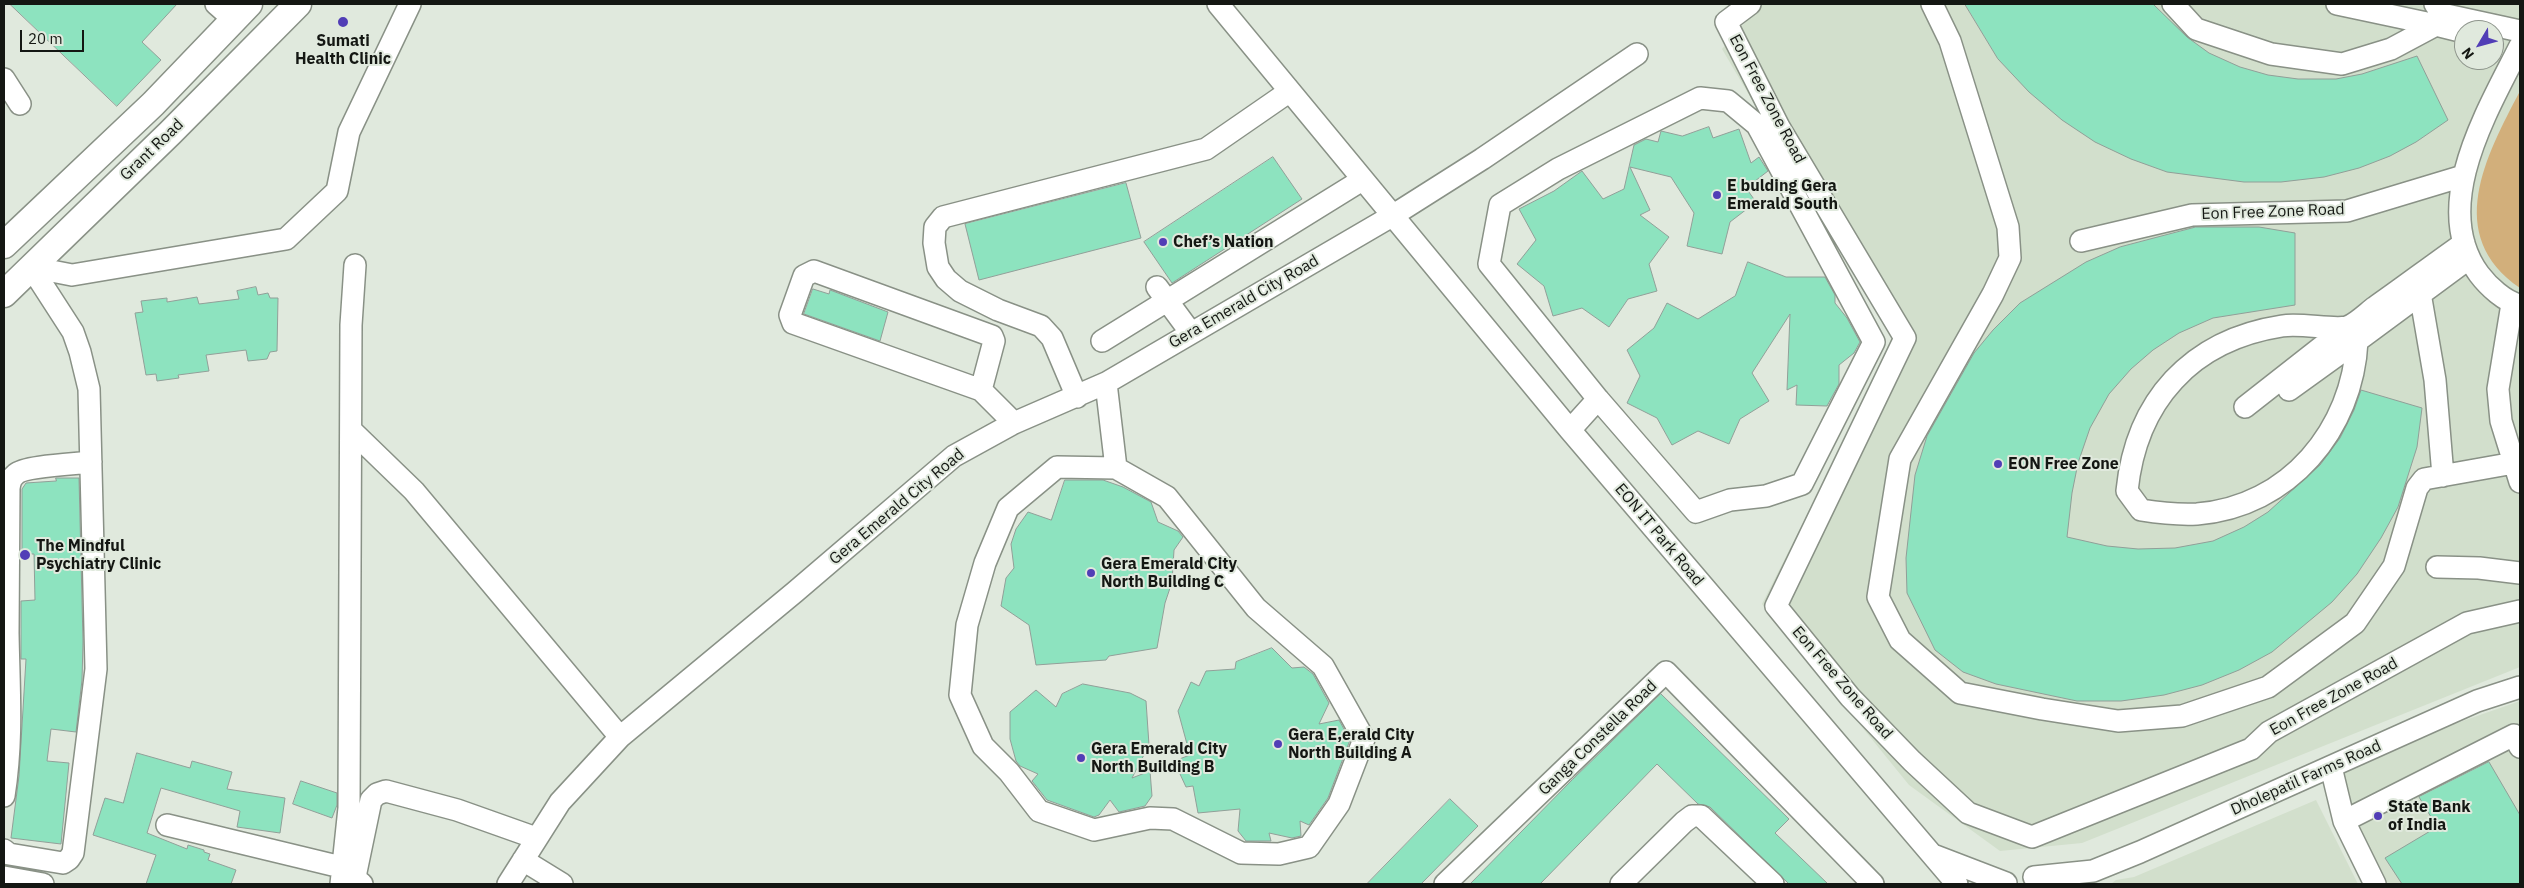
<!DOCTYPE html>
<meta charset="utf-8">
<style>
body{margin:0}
#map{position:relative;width:2524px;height:888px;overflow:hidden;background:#e0e9dd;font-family:"IBM Plex Sans",sans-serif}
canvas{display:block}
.frame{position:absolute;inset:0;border:5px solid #141713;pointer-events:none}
.north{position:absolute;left:2454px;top:20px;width:50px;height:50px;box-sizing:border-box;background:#e0e9dd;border:1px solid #8e958c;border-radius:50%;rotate:233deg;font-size:14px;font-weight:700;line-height:20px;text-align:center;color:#141713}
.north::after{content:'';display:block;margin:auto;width:18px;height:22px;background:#513eb6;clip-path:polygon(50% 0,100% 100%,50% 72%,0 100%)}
.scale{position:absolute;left:20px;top:30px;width:64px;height:22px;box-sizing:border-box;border:2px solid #141713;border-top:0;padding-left:6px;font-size:15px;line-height:18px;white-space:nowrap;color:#141713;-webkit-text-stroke:4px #e0e9dd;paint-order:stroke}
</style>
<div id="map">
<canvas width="2524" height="888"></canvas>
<div class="frame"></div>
<div class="north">N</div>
<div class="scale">20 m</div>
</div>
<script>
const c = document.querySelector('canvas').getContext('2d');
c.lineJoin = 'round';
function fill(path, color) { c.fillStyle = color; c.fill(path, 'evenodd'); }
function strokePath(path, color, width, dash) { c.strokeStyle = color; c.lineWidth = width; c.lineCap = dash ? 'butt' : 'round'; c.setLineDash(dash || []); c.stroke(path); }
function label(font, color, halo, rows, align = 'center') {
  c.font = font + ' "IBM Plex Sans",sans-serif'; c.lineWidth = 4; c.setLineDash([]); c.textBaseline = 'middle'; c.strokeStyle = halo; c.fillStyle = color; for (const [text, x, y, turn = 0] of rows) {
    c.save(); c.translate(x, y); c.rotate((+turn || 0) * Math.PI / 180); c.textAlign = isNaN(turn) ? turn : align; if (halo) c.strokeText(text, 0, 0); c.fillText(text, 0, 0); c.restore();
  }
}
fill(new Path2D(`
 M1761 4H2520V667L2082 843 2000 851 1909 785 1762 604 1894 342 1722 49ZM2464 30H2494V60H2464Z
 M2520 701V884H2386L2331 767Z
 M2316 800 2358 884H2111L2116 880 2134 877Z`), '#d2dfcc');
fill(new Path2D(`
 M2520 91V288C2443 235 2486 156 2520 91Z`), '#d2af7b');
const building = new Path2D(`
 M10 4H177L142 42 161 60 117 106Z
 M1965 4H2153L2187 37 2209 53 2240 67 2268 75 2298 79H2336L2362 74 2417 56 2448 120 2416 142 2390 156 2359 168 2324 177 2281 182H2244L2167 172 2131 159 2095 142 2062 120 2029 92 1998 59Z
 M1709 127 1713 138 1739 129 1751 163 1759 157 1768 171 1746 188 1756 202 1730 222 1722 254 1687 246 1694 213 1671 177 1630 167 1650 210 1640 215 1669 237 1649 264 1657 291 1628 299 1609 327 1582 308 1553 316 1544 286 1517 264 1536 240 1519 209 1554 191 1582 171 1603 199 1624 189 1634 145 1646 139 1658 142 1661 131 1682 136Z
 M1273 157 1302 199 1172 283 1144 242Z
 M1126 183 1141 238 979 280 965 224Z
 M2196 227H2259L2295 233V305L2213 318 2179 333 2153 350 2131 369 2109 394 2090 428 2078 463 2072 493 2067 537 2107 546 2138 549 2175 548 2213 541 2244 527 2268 512 2320 465 2340 438 2354 410 2361 390 2422 408 2417 447 2398 507 2381 538 2357 574 2332 602 2272 652 2239 670 2202 685 2164 695 2121 701H2077L1996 684 1963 672 1935 650 1907 593 1906 558 1915 475 1927 436 1974 353 1993 330 2020 303 2086 262 2120 247Z
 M1748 262 1786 277H1825L1835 295V303L1847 318 1860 342 1854 353 1839 365V384L1827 406 1796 405 1797 385 1787 390 1790 314 1752 373 1769 401 1740 419 1729 444 1698 431 1672 445 1657 418 1627 403 1640 376 1627 350 1654 328 1667 303 1698 319 1735 296Z
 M256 287 258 295 268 293 270 298H278L277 351 270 352 267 359 248 361 246 350 206 355 209 371 178 375 179 378 157 381 156 374 146 375 135 313 143 312 141 301 167 298V302L197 297 199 304 239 299 237 291Z
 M813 289 829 294 830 290 888 312 880 341 804 314Z
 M56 478H79L83 642 82 680 76 732 51 729 47 761 69 763 61 844 11 838 19 776 26 659H21V601L35 600 34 554H22V489L26 483 56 481Z
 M1065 480H1103L1123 487 1151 502 1158 522 1178 531 1183 537 1174 550 1172 582 1165 603 1157 648 1109 656 1106 660 1036 665 1029 625 1001 606 1006 578 1014 568 1011 544 1016 529 1028 512 1051 520Z
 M1272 648 1292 668 1304 667 1313 674 1329 703 1319 724 1339 720 1350 740 1328 798 1309 825 1300 821 1301 836 1292 838 1269 833 1271 841H1246L1238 831 1240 809 1198 813 1193 786 1186 787 1174 761 1190 755 1178 711 1191 682 1199 686 1206 671 1235 669 1236 662Z
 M1083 684 1130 693 1146 701 1149 745 1132 778 1150 771 1152 796 1145 806 1119 812 1110 800 1099 815 1094 817 1047 800 1032 781 1038 774 1020 766 1016 761 1010 739V712L1036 690 1056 707 1062 694Z
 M1661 694 1789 819 1775 833 1828 884H1789L1710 807 1698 804 1657 764 1540 884H1470L1572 780Z
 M137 753 190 768 192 761 232 772 227 789 285 798 280 833 237 827 240 811 161 788 147 833 187 849 188 845 204 850V852L210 854 208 860 236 870 231 884H146L156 855 93 835 105 798 123 803Z
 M2489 762 2520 815V884H2402L2385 858 2437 827 2419 797Z
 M301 781 337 793V805L332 818 293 804Z
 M1450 799 1478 826 1421 884H1367Z`);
fill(building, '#8de3bf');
strokePath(building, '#919f98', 1);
const minor = new Path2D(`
 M216 4 233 19
 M1218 4 1570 430 1957 884
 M1750 4 1726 22 1779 127 1905 338 1776 606 1850 697 1912 761 1968 813 2032 837 2251 749 2269 732 2467 623 2520 611
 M1932 4 1950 41 2008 227 2010 258 1993 294 1900 459 1878 597 1900 640 1960 693 2042 709 2118 721 2182 716 2268 687 2355 623 2394 566 2417 488 2424 479 2514 463
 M2173 4 2196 29 2271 54 2342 64 2391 49 2436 25 2464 32
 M2337 4 2436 25
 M2435 4 2442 14 2520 31
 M2520 46C2488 110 2429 206 2479 274 2488 286 2505 302 2520 305
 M4 79 20 104
 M1700 98 1728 101 1757 125 1874 342 1802 484 1766 496 1730 500 1696 512 1598 399 1489 264 1500 205 1558 169Z
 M2081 241 2192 215 2347 211 2463 176
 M2464 243C2434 264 2405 286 2375 307 2367 313 2356 324 2347 327 2332 330 2301 323 2282 326 2191 340 2136 401 2127 491L2141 510C2160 513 2178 515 2197 514 2289 507 2353 429 2357 341L2468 259
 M31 267 72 275 286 239 337 191 349 132 410 4
 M1157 287 1191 333
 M2420 293 2435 380 2443 476
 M2512 304 2498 389 2501 421 2520 482
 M1102 341 1362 180
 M1106 383 1116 468 1057 467 1008 508 985 563 967 625 960 695 983 746 1009 772 1039 811 1094 830 1150 818 1173 819 1241 853 1279 854 1309 847 1339 804 1364 739 1323 666 1256 608 1167 497 1116 468
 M981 390 793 323 790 315 804 276 814 271 992 336 994 341 981 390 1014 423
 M2289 390 2357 341
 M1077 397 1052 338 1041 326 998 310 960 291 946 279 938 267 934 243 935 227 943 217 1206 149 1290 91
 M2245 407 2347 327
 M351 430 414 491 620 737
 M1570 430 1598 399
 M2437 567 2479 568 2520 573
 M2331 767 2344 821 2375 884
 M4 796C13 738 9 691 8 633 8 585 9 536 9 488 10 482 11 478 16 474 25 466 76 464 91 462
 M2344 821 2514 735 2520 747
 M167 825 341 867
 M4 850 9 854 63 863 69 859 73 853 96 669 89 389 80 352 73 332 31 267
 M1933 855 2006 883
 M523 860 562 884
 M4 877 43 884
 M2034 877 2093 871 2140 852 2477 701 2520 687
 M341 884 349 808 351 325 355 265
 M362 884 356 879V872L371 800 377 794 386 791 457 810 536 838
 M508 884 560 802 620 737 795 592 954 456 1014 423 1106 383 1392 216 1482 159 1637 54
 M1445 884 1666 672 1873 884
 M1621 884 1684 822 1692 816H1701L1773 884`);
const major = new Path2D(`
 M4 245 153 104 249 4
 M4 294 170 133 298 4`);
strokePath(minor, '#899186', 24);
strokePath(major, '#899186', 29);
strokePath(minor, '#fff', 21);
strokePath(major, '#fff', 26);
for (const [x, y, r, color] of [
 [343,22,6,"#513eb6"],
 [1717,195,5,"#513eb6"],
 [1163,242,5,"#513eb6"],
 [1998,464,5,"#513eb6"],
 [25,555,6,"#513eb6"],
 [1091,573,5,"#513eb6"],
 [1278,744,5,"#513eb6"],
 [1081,758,5,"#513eb6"],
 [2378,816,5,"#513eb6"]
]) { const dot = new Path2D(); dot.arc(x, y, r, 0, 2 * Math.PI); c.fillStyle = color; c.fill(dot); strokePath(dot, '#e0e9dd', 2); }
label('bold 16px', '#141713', '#e0e9dd', [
 ["Sumati",343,41,"center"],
 ["Health Clinic",343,59,"center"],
 ["E bulding Gera",1727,186],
 ["Emerald South",1727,204],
 ["Chef’s Nation",1173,242],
 ["EON Free Zone",2008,464],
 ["The Mindful",36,546],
 ["Psychiatry Clinic",36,564],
 ["Gera Emerald City",1101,564],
 ["North Building C",1101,582],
 ["Gera E,erald City",1288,735],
 ["North Building A",1288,753],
 ["Gera Emerald City",1091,749],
 ["North Building B",1091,767],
 ["State Bank",2388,807],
 ["of India",2388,825]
], 'left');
label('16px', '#141713', '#e0e9dd', [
 ["Eon Free Zone Road",1767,99,62],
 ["Grant Road",152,150,-44],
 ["Eon Free Zone Road",2273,212,-2],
 ["Gera Emerald City Road",1244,302,-30],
 ["Gera Emerald City Road",897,507,-40],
 ["EON IT Park Road",1659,535,50],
 ["Eon Free Zone Road",1842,683,49],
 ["Eon Free Zone Road",2334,697,-29],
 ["Ganga Constella Road",1598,738,-44],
 ["Dholepatil Farms Road",2306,778,-24]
]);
</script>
